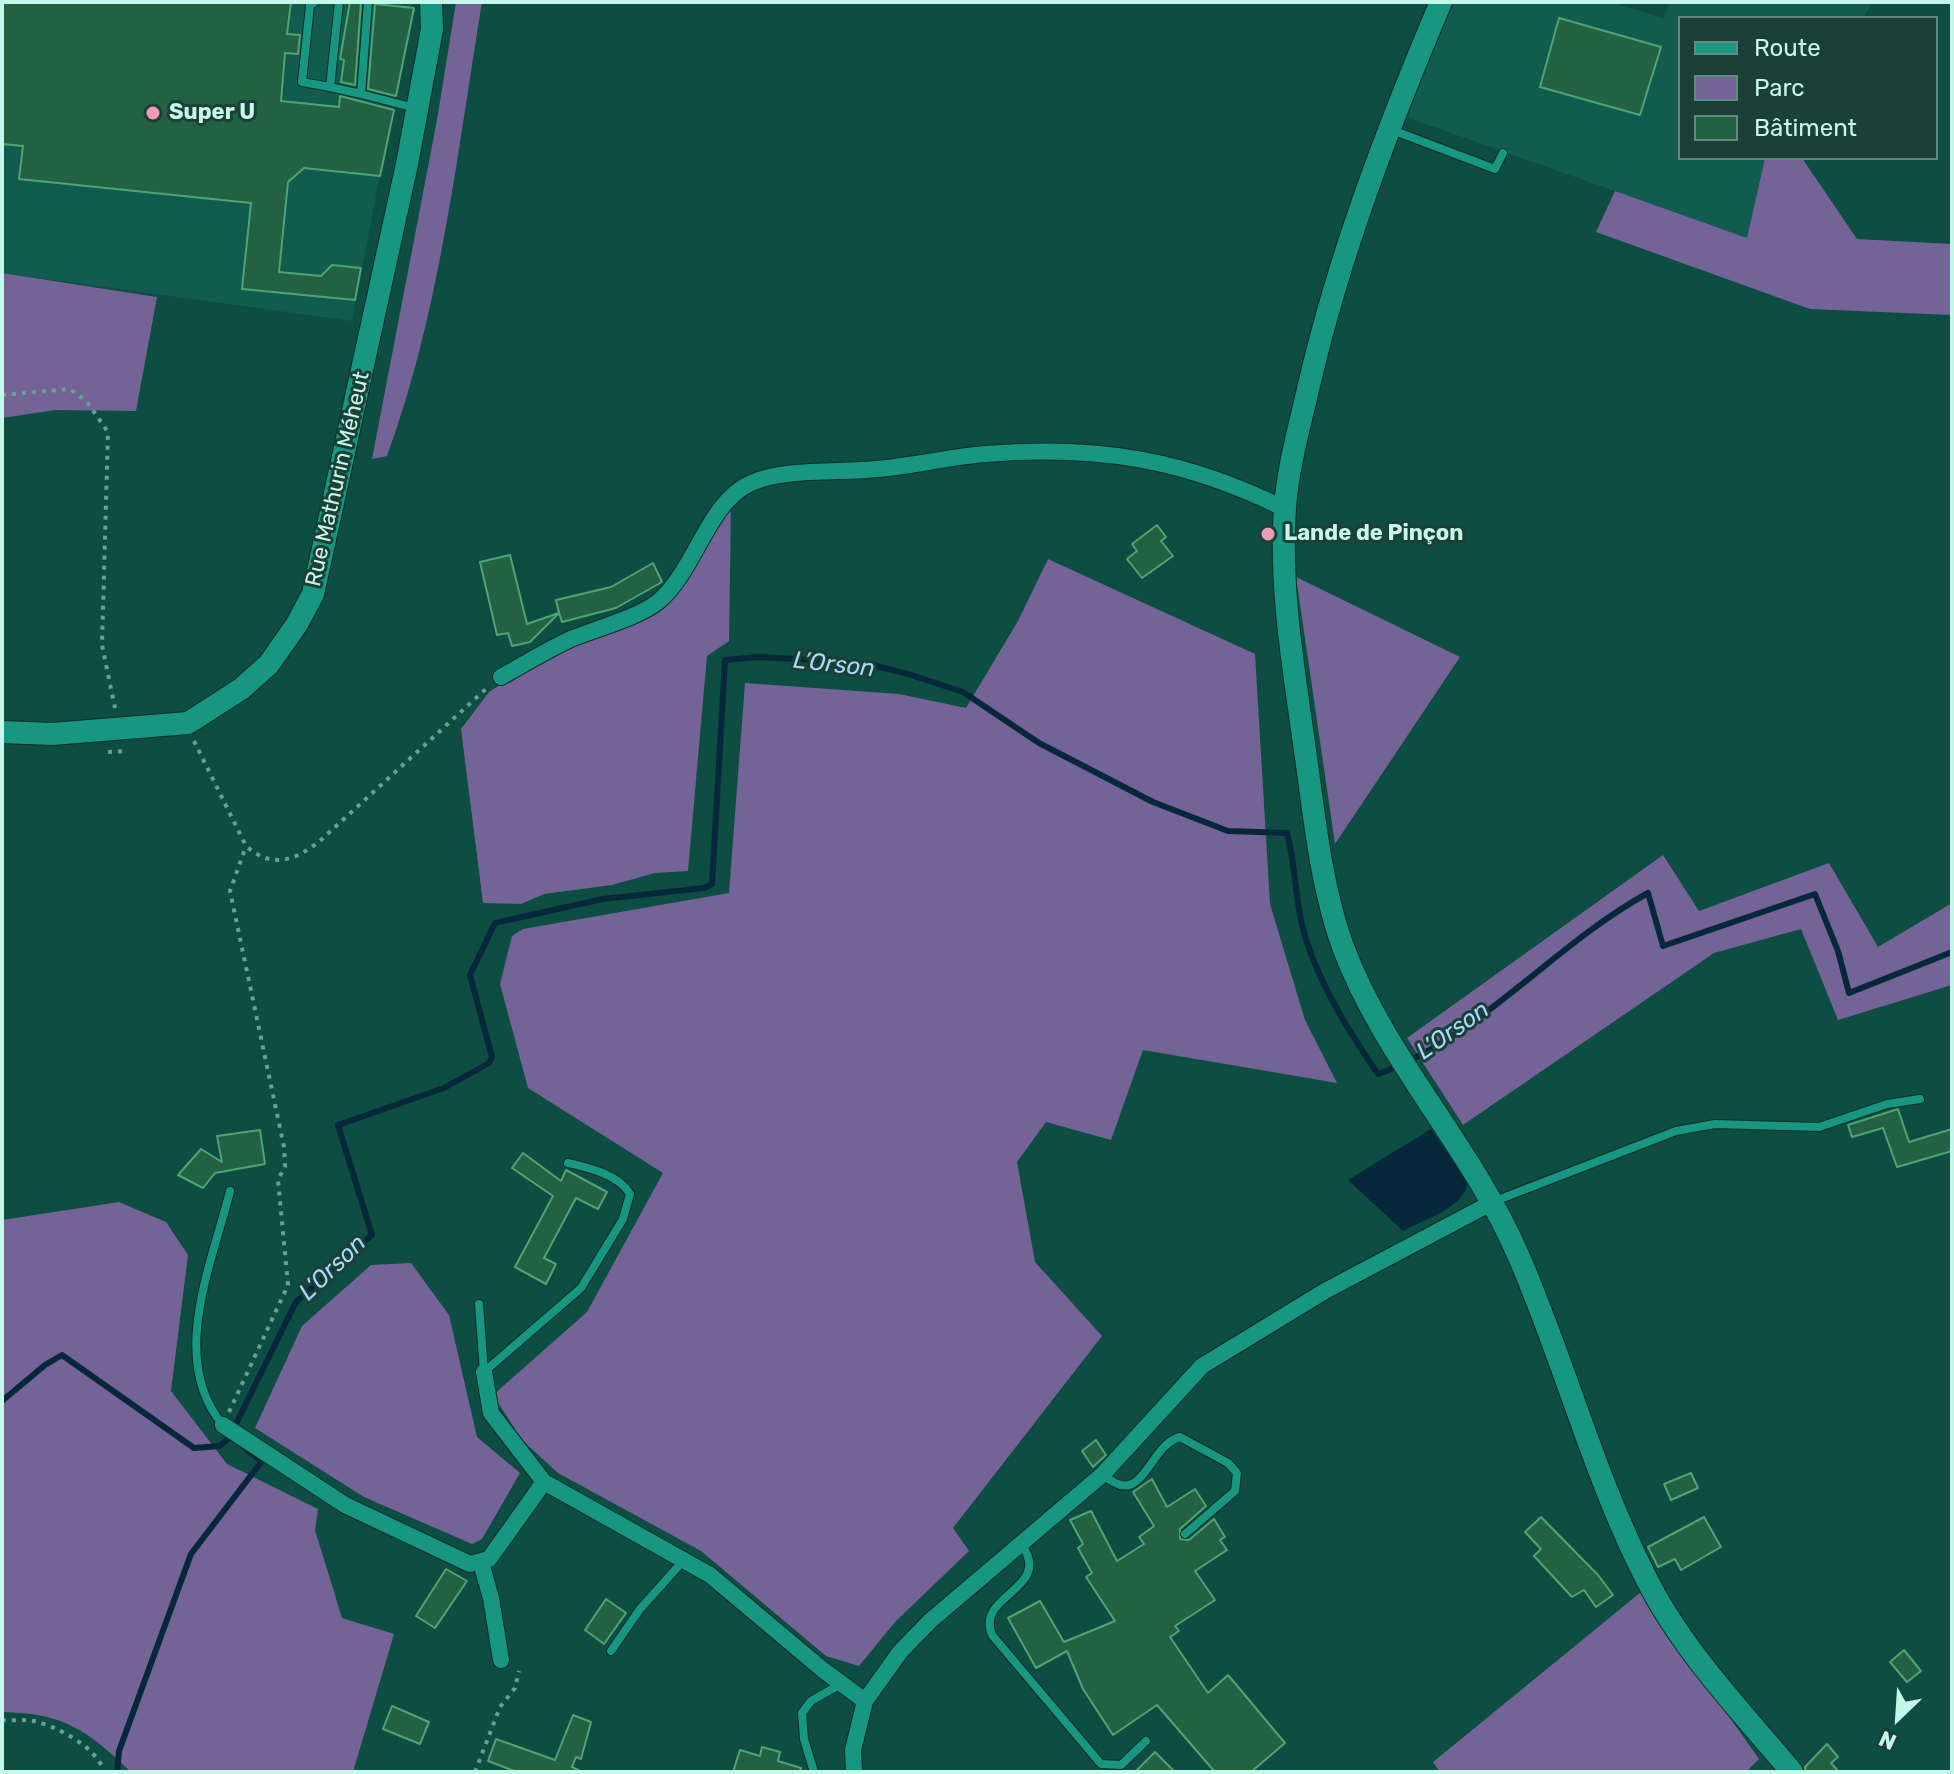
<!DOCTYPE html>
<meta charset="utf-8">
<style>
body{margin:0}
#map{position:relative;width:1954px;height:1774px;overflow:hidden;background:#0d4d42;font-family:Rubik,sans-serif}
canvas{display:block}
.frame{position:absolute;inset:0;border:4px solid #c6f7eb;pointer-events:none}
.legend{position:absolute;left:1678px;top:16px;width:260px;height:144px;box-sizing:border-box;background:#1c3f37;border:2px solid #60897f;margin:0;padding:10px 14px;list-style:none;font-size:24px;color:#c6f7eb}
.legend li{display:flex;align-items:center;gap:16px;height:40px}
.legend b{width:40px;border:2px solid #60897f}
.north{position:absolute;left:1858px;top:1678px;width:80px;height:80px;-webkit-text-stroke:6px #1c3f37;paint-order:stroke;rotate:205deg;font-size:22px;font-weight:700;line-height:32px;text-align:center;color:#c6f7eb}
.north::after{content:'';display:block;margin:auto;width:28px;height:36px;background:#c6f7eb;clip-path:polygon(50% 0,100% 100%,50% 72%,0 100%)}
</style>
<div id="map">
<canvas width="1954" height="1774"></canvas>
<div class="frame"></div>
<ul class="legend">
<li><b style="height:10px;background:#179682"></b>Route</li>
<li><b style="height:22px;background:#736396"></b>Parc</li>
<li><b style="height:22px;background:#226242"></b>Bâtiment</li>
</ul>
<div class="north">N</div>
</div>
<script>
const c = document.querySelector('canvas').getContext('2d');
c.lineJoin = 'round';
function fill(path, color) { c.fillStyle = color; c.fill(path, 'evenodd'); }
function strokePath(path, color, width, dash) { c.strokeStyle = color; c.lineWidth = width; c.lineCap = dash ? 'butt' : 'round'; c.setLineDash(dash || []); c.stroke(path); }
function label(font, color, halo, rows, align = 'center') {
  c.font = font + ' Rubik,sans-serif'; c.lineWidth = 6; c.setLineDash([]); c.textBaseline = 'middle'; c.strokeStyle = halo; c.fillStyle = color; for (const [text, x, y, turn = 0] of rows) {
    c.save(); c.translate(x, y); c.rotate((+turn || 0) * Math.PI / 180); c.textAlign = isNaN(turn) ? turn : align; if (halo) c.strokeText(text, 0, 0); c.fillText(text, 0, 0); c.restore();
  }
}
fill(new Path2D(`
 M2 2H413L352 321 2 273Z
 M1450 2H1610L1663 18 1670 2H1873L1863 18H1680V158H1765L1747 238 1403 116Z`), '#125b4f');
fill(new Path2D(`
 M456 2H482C457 154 440 312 387 456L372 459 437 120Z
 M1765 158H1802L1857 239 1952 244V315L1810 309 1596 232 1615 191 1747 238Z
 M2 273 157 297 136 411 56 410 2 418Z
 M731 504 729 641 707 656 688 871 655 873 612 885 544 894 521 904 483 903 461 729 489 692 540 659 671 600 698 562Z
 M1048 559 1255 654 1270 904 1305 1020 1337 1083 1143 1050 1111 1140 1046 1122 1017 1162 1035 1262 1102 1336 953 1528 969 1551 895 1622 859 1666 826 1656 701 1551 558 1473 522 1440 493 1395 587 1312 663 1173 528 1088 500 984 512 936 523 929 729 893 745 683 899 694 966 708 1018 621Z
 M1296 577 1460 657 1335 844Z
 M1663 855 1699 911 1829 863 1878 947 1952 903V985L1838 1020 1801 929 1714 953 1463 1125 1407 1038Z
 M119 1202 166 1222 188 1255 171 1391 227 1464 318 1509 315 1530 342 1618 394 1634 353 1772H131C87 1730 64 1713 2 1712V1220Z
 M411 1263 449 1315 477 1437 520 1473 482 1539 472 1544 364 1497 255 1428 302 1326 371 1265Z
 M1641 1592 1759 1759 1746 1772H1440L1433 1762Z`), '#736396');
fill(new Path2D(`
 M1431 1129 1467 1181C1468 1207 1422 1220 1403 1231L1348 1180Z`), '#07283b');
strokePath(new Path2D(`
 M2 1401 45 1365 62 1355 194 1448 220 1446 229 1438 296 1302 372 1235 338 1125 444 1088 489 1063 492 1057 470 975 495 923 603 899 704 888 712 884 725 660 758 657 814 660 872 665 908 674 963 692 1039 743 1153 802 1228 831 1287 833C1295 863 1295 894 1302 925 1314 976 1348 1031 1378 1074 1481 1037 1553 945 1648 893L1663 946 1815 894 1838 951 1849 993 1952 952
 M117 1772 119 1751 191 1554 262 1461 243 1447`), '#07283b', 6);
const building = new Path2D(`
 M2 2H291L287 34 300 35 298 54 285 53 281 101 339 107 340 96 394 110 380 176 304 168 288 182 279 272 321 276 332 265 361 268 355 300 242 289 251 203 19 179 23 146 2 144Z
 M350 2H361L355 85 341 82 344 60 340 59Z
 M375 4 414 8 396 96 368 89Z
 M1559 18 1661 47 1640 115 1540 87Z
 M1157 525 1166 537 1161 541 1173 556 1142 578 1127 559 1137 551 1132 544Z
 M510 555 527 624 559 613 556 600 611 587 653 563 662 582 616 608 562 622 559 613 530 642 512 646 508 633 497 635 480 562Z
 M1898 1109 1909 1142 1952 1129V1151L1897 1167 1883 1128 1852 1137 1848 1125Z
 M260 1130 265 1164 215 1173 203 1188 178 1175 201 1149 222 1162 217 1136Z
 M523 1153 561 1181 566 1170 607 1192 598 1209 576 1198 544 1258 556 1264 546 1284 515 1267 553 1196 512 1168Z
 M1096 1440 1106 1455 1093 1467 1082 1451Z
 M1691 1473 1698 1488 1671 1500 1664 1484Z
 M1152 1479 1167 1507 1195 1489 1206 1506 1180 1529V1539L1189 1540 1214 1519 1225 1537 1220 1540 1227 1550 1195 1571 1215 1600 1175 1626 1179 1631 1170 1637 1208 1693 1228 1675 1285 1743 1251 1772H1215L1157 1705 1113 1735 1083 1689 1067 1651 1036 1668 1008 1618 1040 1601 1064 1642 1115 1621 1086 1577 1092 1573 1078 1548 1083 1544 1070 1520 1091 1511 1117 1561 1144 1544 1139 1537 1154 1526 1133 1492Z
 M1541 1517 1598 1575 1613 1595 1596 1607 1584 1590 1572 1597 1534 1556 1541 1549 1525 1532Z
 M1704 1517 1721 1547 1681 1570 1675 1559 1658 1567 1648 1547Z
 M446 1569 467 1581 435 1628 416 1616Z
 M606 1599 626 1613 604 1644 585 1630Z
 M1904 1650 1921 1671 1907 1682 1890 1662Z
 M392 1706 429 1722 420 1744 383 1729Z
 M573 1715 591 1722 581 1759 576 1757 572 1767 582 1772H517L488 1761 496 1739 555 1760Z
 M1827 1744 1838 1757 1831 1763 1839 1772H1806L1805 1767Z
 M762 1747 780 1752 778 1761 801 1768 800 1772H733L740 1750 760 1756Z
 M1155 1752 1175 1772H1135Z`);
fill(building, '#226242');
strokePath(building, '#4fa376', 2);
const lane = new Path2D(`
 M315 2 310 5 302 82 330 87
 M339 2 330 87 361 94
 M368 2 361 94 415 108
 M1392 130 1495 169 1503 153
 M1495 1201 1676 1131 1715 1124 1819 1127 1887 1104 1920 1099
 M479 1304 484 1372
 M484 1372 581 1288 623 1219 630 1194C618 1174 589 1168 568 1163
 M223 1425C168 1360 212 1264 230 1191
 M1103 1474C1143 1512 1148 1445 1180 1437L1228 1463 1237 1473 1235 1491 1185 1534
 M1022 1545C1053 1590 975 1594 992 1635L1101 1764 1121 1765 1146 1741
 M611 1651 640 1609 684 1560
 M814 1772 804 1739 802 1713 811 1701 841 1684`);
const street = new Path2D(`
 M501 677C524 664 547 650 571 639 595 629 640 617 659 601 696 569 708 502 751 483 783 468 841 473 877 469 913 466 949 457 985 454 1097 445 1185 459 1285 509
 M484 1372 491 1413 544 1482
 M223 1425 345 1505 470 1564 489 1559 544 1482 710 1575 823 1670 865 1701
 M481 1563 491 1598 501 1660
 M854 1772 853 1750 865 1701 900 1652 930 1621 1103 1474 1202 1366 1325 1291 1493 1202`);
const secondary = new Path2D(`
 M1441 2C1388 127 1340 252 1309 385 1300 425 1288 466 1285 508 1279 590 1295 676 1306 758 1315 821 1321 886 1343 947 1385 1059 1472 1147 1519 1257 1565 1363 1594 1477 1647 1580 1683 1651 1741 1711 1792 1772
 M2 732 52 734 188 723 241 689 269 664 297 624 313 594 407 164 432 29 431 2`);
strokePath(lane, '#0b2f28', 10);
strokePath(street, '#0b2f28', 18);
strokePath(secondary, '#0b2f28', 24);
strokePath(new Path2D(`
 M2 395 70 389 87 402 108 432 102 645 115 708
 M194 741 246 846C273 870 297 860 322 839L488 687
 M108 752 128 751
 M229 1412 288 1285 278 1180 285 1166 284 1147 230 891 246 846
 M2 1720C12 1721 24 1719 34 1721 58 1727 97 1747 104 1772
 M475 1772 500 1707 515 1688 519 1671`), '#67a094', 4, [4, 6]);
strokePath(lane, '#179682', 8);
strokePath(street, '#179682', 16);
strokePath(secondary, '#179682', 22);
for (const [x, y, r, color] of [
 [153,113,8,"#f09ab7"],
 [1268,534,8,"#f09ab7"]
]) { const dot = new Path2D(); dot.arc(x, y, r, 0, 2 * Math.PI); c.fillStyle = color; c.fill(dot); strokePath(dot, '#1c3f37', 3); }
label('bold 22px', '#c6f7eb', '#1c3f37', [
 ["Super U",169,113],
 ["Lande de Pinçon",1284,534]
], 'left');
label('22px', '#c6f7eb', '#1c3f37', [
 ["Rue Mathurin Méheut",338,479,-77]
]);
label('italic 24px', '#a7d8f9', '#1c3f37', [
 ["L’Orson",834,665,6],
 ["L’Orson",1453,1031,-35],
 ["L’Orson",333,1268,-44]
]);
</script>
